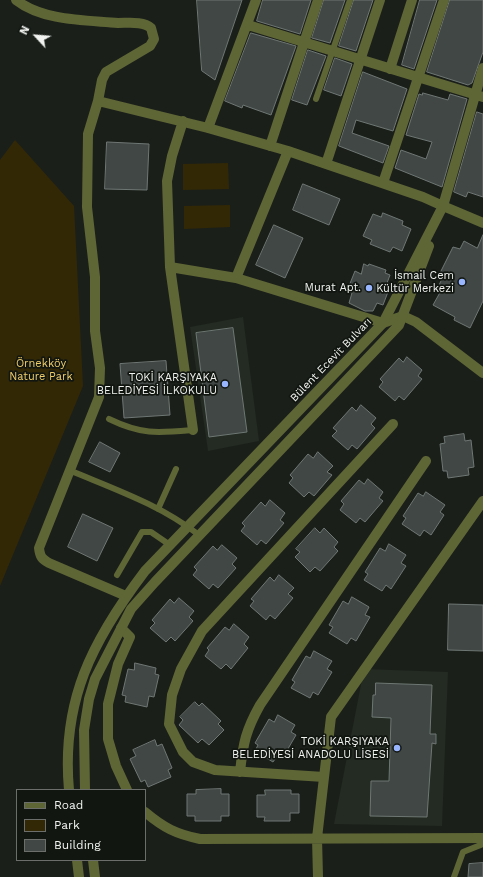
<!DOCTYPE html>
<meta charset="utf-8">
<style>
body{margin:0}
#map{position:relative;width:483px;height:877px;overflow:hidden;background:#1b1f1a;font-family:"Work Sans",sans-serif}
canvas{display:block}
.legend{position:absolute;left:16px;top:789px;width:130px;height:72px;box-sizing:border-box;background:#121611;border:1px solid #6b6e6a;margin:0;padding:5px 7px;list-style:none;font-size:12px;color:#f0f3ef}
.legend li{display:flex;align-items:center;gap:8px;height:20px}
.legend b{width:20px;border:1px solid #6b6e6a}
.north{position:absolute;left:16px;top:16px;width:40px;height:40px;-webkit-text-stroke:3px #121611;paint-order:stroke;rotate:296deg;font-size:11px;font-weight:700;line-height:16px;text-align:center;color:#f0f3ef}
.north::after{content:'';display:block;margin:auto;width:14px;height:18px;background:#f0f3ef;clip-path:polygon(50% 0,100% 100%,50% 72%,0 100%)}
</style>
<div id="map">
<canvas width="483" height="877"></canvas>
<ul class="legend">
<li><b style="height:5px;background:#5e6636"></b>Road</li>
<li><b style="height:11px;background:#322806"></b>Park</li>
<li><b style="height:11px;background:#404744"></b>Building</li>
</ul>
<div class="north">N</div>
</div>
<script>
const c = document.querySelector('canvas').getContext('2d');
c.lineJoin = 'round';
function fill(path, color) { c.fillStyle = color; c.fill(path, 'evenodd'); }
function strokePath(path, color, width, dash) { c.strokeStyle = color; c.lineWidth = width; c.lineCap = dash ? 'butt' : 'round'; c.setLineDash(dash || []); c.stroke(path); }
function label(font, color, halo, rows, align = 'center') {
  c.font = font + ' "Work Sans",sans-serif'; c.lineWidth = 3.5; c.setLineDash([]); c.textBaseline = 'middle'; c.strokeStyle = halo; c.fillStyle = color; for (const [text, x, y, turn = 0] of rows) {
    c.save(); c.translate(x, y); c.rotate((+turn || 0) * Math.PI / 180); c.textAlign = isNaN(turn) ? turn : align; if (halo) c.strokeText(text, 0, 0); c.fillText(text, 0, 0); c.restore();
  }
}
fill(new Path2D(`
 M243 317 259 441 208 451 190 327Z
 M364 669 448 672 442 826 334 824Z`), '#232b22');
fill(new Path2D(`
 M15 140 74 206 83 386 0 586V160Z
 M228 163 229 189 183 190V164Z
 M230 205V227L184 229V206Z`), '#322806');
const building = new Path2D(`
 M197 0H242L215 80 202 71Z
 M263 0H311L300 34 257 21Z
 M324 0H345L330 43 312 38Z
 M354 0H373L356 51 339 46Z
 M420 0H437L414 69 402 65Z
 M450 0H483V52L472 83 468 85 427 72Z
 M251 33 296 46 271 115 243 105 242 108 225 101Z
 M308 50 326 56 307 105 292 100Z
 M335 58 352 64 341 96 324 90Z
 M363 72 407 89 393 131 356 120 352 133 389 146 383 163 339 146Z
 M423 93 448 100 450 94 467 99 442 187 395 168 401 150 426 159 432 142 406 135 419 94 422 95Z
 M477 112 483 114V197L468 192 466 197 454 192Z
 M107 142 149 144 147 190 105 189Z
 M303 184 340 199 329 225 293 210Z
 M383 213 403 221 402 225 411 229 402 251 393 247 390 252 370 244 372 240 363 236 373 214 381 217Z
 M274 225 303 238 285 278 256 265Z
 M483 235V301L470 328 454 320 455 317 433 305 442 289 438 287 443 277 440 276V273L453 247 460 249 464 241 477 248Z
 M364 264 368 266 369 264 386 270 385 273 390 275 387 283 391 284 383 305 377 303 373 311H365L349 303 352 293 347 291 355 271 361 274Z
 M233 328 247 432 209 437 196 333Z
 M407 357 422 370 418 376 422 379 404 400 399 396 395 401 379 387 383 382 380 379 399 358 403 362Z
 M166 361 170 415 124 418 120 364Z
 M361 405 376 418 371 424 375 428 357 449 352 445 348 450 332 436 337 431 333 428 352 407 356 411Z
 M464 434 465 441 471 440 474 467 468 468 469 475 448 478 447 471H443L440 444 445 443 444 437Z
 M100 442 120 453 110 472 89 462Z
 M318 452 333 466 327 472 332 475 314 496 309 492 304 497 289 483 293 478 290 475 308 454 313 458Z
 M368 479 383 492 379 498 383 501 365 522 360 518 356 523 340 510 344 504 341 501 359 480 364 484Z
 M426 492 445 505 440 512 444 515 431 535 424 530 420 536 402 524 406 518 403 516 418 493 423 496Z
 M270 500 285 513 280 520 284 523 266 544 261 540 257 545 241 531 245 526 242 523 261 502 265 506Z
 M83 514 113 528 97 561 68 547Z
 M315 528 320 533 324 528 338 542 334 547 338 551 320 571 315 567 310 572 295 557 300 552 296 549Z
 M389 544 406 555 401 563 406 566 391 589 386 585 382 591 364 580 368 574 365 572 380 548 385 551Z
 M222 545 237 558 232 564 236 568 218 588 213 584 209 589 193 575 197 570 194 567 213 546 217 550Z
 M279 575 294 588 288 594 293 598 275 619 270 615 266 620 250 606 254 601 251 599 270 577 274 581Z
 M352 597 369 607 365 615 370 617 356 641 351 638 347 644 329 633 333 627 329 625 343 601 348 604Z
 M179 598 194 611 189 617 193 621 175 641 171 637 166 642 150 628 155 623 152 620 170 599 174 603Z
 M449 604 483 605V651L448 650Z
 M234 624 249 637 244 644 248 648 231 669 226 664 221 669 205 656 209 650 207 648 225 627 229 630Z
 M314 651 332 661 327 669 332 672 318 695 313 692 310 698 291 688 295 682 292 680 306 656 310 658Z
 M135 663 156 668 155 674 159 675 154 697 149 696 147 707 125 702 126 696 122 695 128 669 134 670Z
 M376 683 432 685 430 734H436V744L432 743 427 817 370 816 371 781H389L391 718 372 717 373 695H375Z
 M195 702 199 706 202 703 221 721 218 724 224 730 209 745 202 739 198 743 179 725 183 720 180 717Z
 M278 715 295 725 291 732 296 735 282 759 277 756 273 762 255 751 258 745 255 743 269 719 274 722Z
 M155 740 157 746 162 744 172 768 168 770 171 777 148 787 145 780 141 782 130 759 136 756 133 750Z
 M221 789V794H229V816H221V821H195V816H187V794H196V790Z
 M265 790H291V794H299V813H290V821H264L265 817H257V795H265Z
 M483 863V877H468L469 864Z`);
fill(building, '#404744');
strokePath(building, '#6f7774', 1);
strokePath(new Path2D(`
 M316 99 350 0
 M109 419C142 435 158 433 193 430
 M69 470C114 489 161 505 199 535
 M158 509 176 469
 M117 575 142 532H151L170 545
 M454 877 463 852 483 844`), '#5e6636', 6);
strokePath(new Path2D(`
 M16 0C43 21 85 20 118 23 129 23 143 21 151 28L154 39 150 46 106 72 102 80 98 101
 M248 25 483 97
 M390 69 412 0
 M183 121 172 156 167 181 170 267 193 430
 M208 128 256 0
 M270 146 318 0
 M326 164 380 0
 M383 183 444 0
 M170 267 236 278 383 323 403 316 416 322 483 373
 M236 278 288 151
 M126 596 49 563C42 559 40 557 39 548L99 397 100 368 95 331V277L87 207 88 134 98 101 208 128 288 151 423 197 443 206 483 68
 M121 628 130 637 118 664 108 704V739L116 766 127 790
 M240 772C243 743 246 730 260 705L426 461
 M324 777 215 770 193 762 183 752 169 724 172 695 181 669 202 631 393 424
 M145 812C164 828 176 834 200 839L483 838
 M318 877 317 838 331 717 483 501`), '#5e6636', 10);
strokePath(new Path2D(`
 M443 206 483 223
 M69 790C61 701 92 641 145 571L383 323 443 206
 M85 790 84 730 89 699 95 679 131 609 155 582 399 325 429 246
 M77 860 79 877
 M93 860 95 877`), '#5e6636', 10);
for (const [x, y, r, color] of [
 [462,282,4,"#98b5fd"],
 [369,288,4,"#98b5fd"],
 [225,384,4,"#98b5fd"],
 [397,748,4,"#98b5fd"]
]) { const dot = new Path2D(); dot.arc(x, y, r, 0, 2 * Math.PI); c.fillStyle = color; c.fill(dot); strokePath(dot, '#121611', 1.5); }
label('11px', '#f0f3ef', '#121611', [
 ["İsmail Cem",454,276],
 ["Kültür Merkezi",454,289],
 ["Murat Apt.",361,288],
 ["TOKİ KARŞIYAKA",217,378],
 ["BELEDİYESİ İLKOKULU",217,391],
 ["TOKİ KARŞIYAKA",389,742],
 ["BELEDİYESİ ANADOLU LİSESİ",389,755]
], 'right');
label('11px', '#f0f3ef', '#121611', [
 ["Bülent Ecevit Bulvarı",331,360,-46]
]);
label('11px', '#eecd69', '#121611', [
 ["Örnekköy",41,364],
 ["Nature Park",41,377]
]);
</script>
